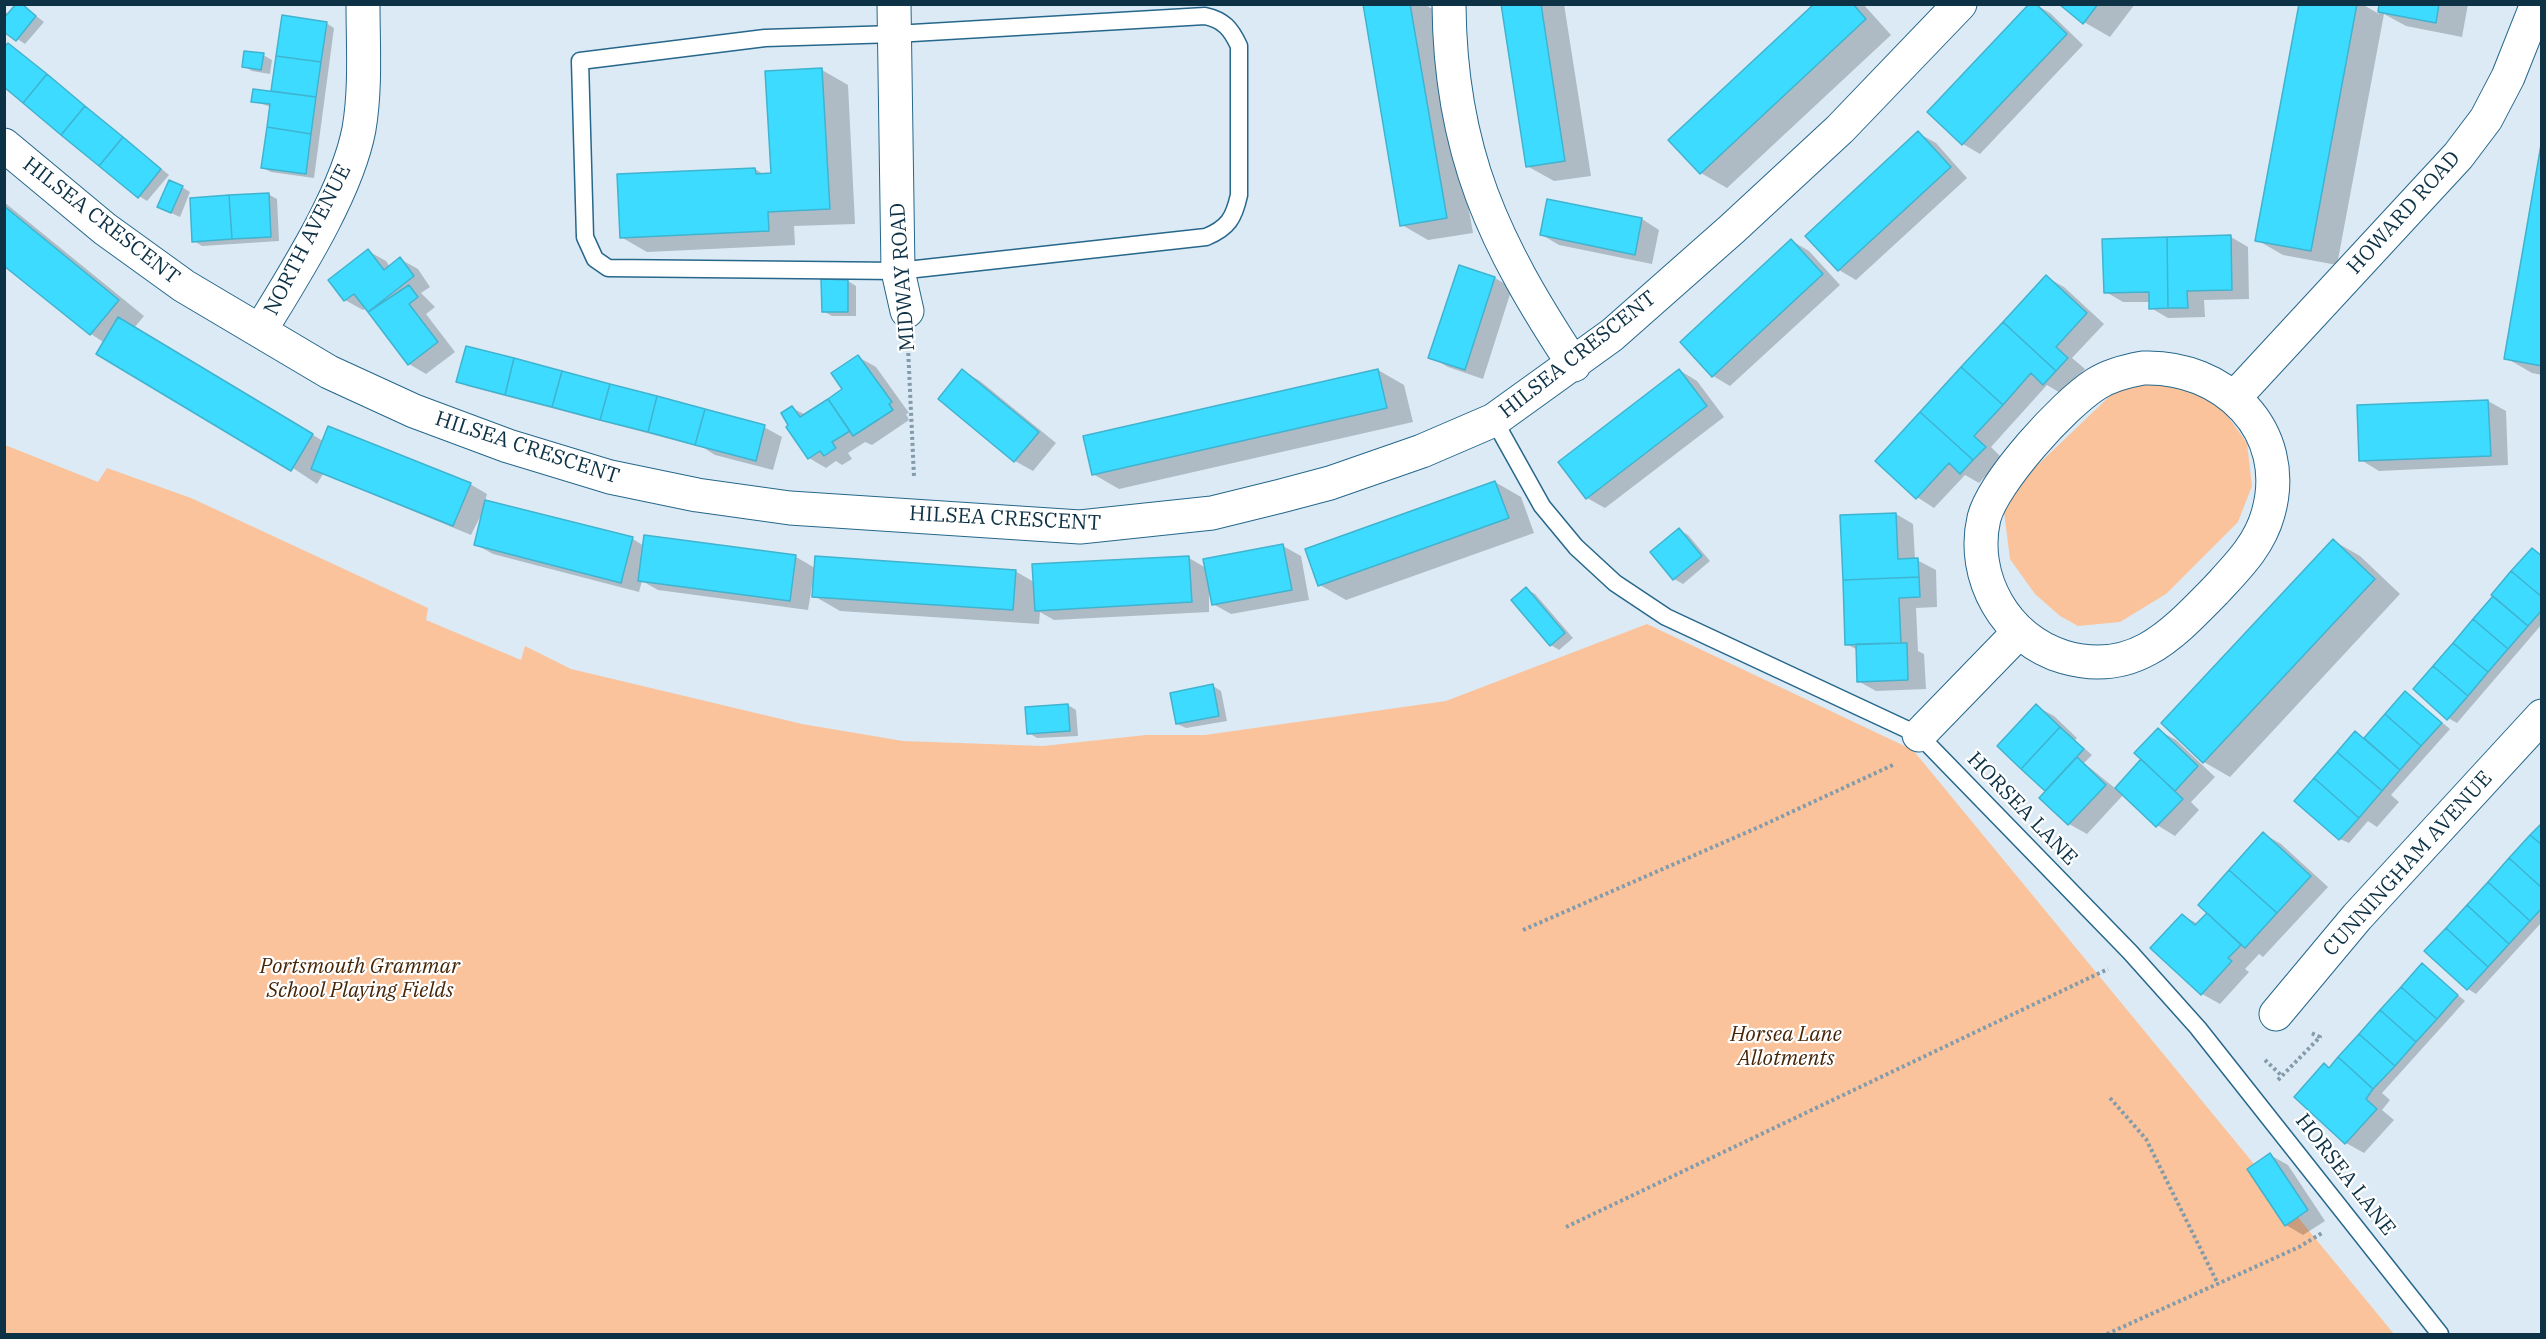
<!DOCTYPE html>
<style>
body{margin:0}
#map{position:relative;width:2546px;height:1339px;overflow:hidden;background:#dbeaf5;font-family:"IBM Plex Serif",serif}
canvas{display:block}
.frame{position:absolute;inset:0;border:6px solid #0d3145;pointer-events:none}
</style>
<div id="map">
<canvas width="2546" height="1339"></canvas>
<div class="frame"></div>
</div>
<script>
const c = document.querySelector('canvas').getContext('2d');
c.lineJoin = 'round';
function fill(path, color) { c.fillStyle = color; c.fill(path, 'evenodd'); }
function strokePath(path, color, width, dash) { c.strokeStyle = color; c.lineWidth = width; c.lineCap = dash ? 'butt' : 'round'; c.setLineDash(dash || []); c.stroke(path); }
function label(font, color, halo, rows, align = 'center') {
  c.font = font + ' "IBM Plex Serif",serif'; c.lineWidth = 4.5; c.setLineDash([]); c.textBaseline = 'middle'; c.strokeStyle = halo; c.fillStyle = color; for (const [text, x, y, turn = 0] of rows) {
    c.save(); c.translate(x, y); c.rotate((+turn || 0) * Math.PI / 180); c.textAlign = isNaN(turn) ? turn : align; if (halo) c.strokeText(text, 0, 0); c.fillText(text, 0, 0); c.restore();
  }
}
fill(new Path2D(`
 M2146 382H2183L2217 401 2247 443 2252 486 2238 522 2166 594 2120 622 2078 626 2060 616 2035 594 2010 559 2004 512 2026 476 2112 394Z
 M5 445 98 482 107 468 191 498 428 608 426 620 521 660 525 646 571 669 802 724 903 741 1043 746 1146 735H1205L1446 701 1647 624 1913 750 2394 1334H5Z`), '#fac39b');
fill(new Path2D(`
 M21 4 44 22 25 44 4 30V10L9 15Z
 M1365 4H1424L1434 10 1473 233 1428 240 1402 225Z
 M1502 4H1564L1591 176 1554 181 1527 166Z
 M1816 4H1863L1891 35 1727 188 1701 173Z
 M2035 4 2050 13 2083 45 1980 154 1963 144Z
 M2061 4H2135L2110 37 2084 22Z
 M2300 4H2362L2379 14 2381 4H2468L2462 37 2406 26 2384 14 2337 265 2283 255 2257 240Z
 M283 17 326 23 334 28 314 178 271 172 263 168 271 107 253 101 273 93Z
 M9 44 169 175 147 201 139 196Z
 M263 55 272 60 270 74 252 71 244 66Z
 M822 70 848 85 855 224 794 226 795 245 647 252 621 237 755 169 765 175H773Z
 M1918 133 1936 143 1967 178 1856 280 1839 270Z
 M2542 148V375L2532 373 2506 358Z
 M182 187 190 192 180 217 167 211Z
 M268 194 277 199 279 241 202 246 194 241Z
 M4 202 144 316 134 328 323 441 470 484 487 494 485 501 633 539 644 546 796 557 815 568 808 610 658 590 642 581 639 592 493 554 475 544 485 507 471 535 323 474 317 484 91 334 4 264Z
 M1642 219 1659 230 1652 264 1559 245 1542 235Z
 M2231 237 2248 247 2249 299 2204 300 2205 317 2168 318 2151 308 2150 302H2123L2106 292Z
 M1792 241 1809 251 1840 285 1730 386 1713 376Z
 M368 251 386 261 390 267 400 259 418 269 430 287 421 293 435 307 426 314 455 352 426 374 409 364 366 308 363 310 345 300 330 280Z
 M1460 266 1495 278 1512 288 1483 379 1448 367 1430 357Z
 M2046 277 2064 287 2104 324 2072 358 2085 369 2062 394 2047 385 1991 447 2002 458 1979 483 1965 475 1934 508 1917 497Z
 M848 281 856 286V316H832L823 311Z
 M858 357 876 367 909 413 906 414 909 420 872 445 865 442 848 453 852 459 842 465 836 461 826 468 809 458 792 408 806 415 844 390Z
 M1378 370 1404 385 1413 422 1119 489 1093 474Z
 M1679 370 1697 381 1724 417 1605 508 1587 498Z
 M963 371 980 381 1056 443 1033 471 1015 461 940 399Z
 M458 381 764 427 782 437 773 470 715 455 704 448 467 386Z
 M2488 401 2506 411 2508 465 2379 471 2361 460Z
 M1495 482 1521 497 1534 533 1346 600 1320 585Z
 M1896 514 1913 524 1915 559 1936 570 1937 607 1916 608 1918 651 1924 654 1926 689 1876 691 1858 681V650L1846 644Z
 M1679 530 1688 535 1710 561 1683 584 1674 579 1652 552Z
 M2334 541 2360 556 2400 594 2230 777 2204 762Z
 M1283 546 1301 556 1309 600 1231 614 1213 604 1209 585V612L1054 620 1040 612 1039 624 840 611 814 596 1015 571 1034 582 1189 558 1206 568Z
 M2532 550 2542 555V624L2457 723 2448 718Z
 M1526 589 1535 594 1573 638 1559 650 1551 645Z
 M1213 686 1221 691 1227 721 1186 728 1177 724Z
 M2406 693 2450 729 2391 795 2399 802 2377 827 2368 821 2349 843 2340 839 2356 733 2365 739Z
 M1068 705 1076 710 1078 736 1037 738 1029 733Z
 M2036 706 2054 716 2077 738 2075 740 2092 755 2084 763 2116 789 2143 759 2158 730 2176 740 2215 777 2191 802 2199 810 2175 836 2157 825 2124 794 2087 834 2069 824 2041 798 2048 790H2045Z
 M2542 826V922L2476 994 2468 989Z
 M2264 834 2281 844 2328 887 2263 957 2259 954 2245 969 2249 972 2220 1004 2202 994 2153 948 2182 915 2198 924Z
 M2422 965 2465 1001 2382 1093 2390 1100 2382 1110 2394 1120 2364 1153 2346 1143 2296 1097 2330 1069Z
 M2270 1155 2288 1165 2325 1221 2303 1235 2286 1225Z`), '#0003');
const building = new Path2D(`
 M16 4H22L36 16 16 41 4 32V18Z
 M1363 4H1410L1447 218 1400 226Z
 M1501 4H1541L1565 161 1526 167Z
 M1814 4H1853L1866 19 1700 174 1668 140Z
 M2029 4H2036L2067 34 1962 145 1927 112Z
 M2059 4H2098L2083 24Z
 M2299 4H2357L2311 251 2255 241Z
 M2379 4H2439L2436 23 2378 12Z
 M282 15 327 22 321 62 276 56Z
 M8 43 47 74 23 103 4 87V47Z
 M244 51 264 53 261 70 242 67Z
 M276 56 321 62 316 97 271 91Z
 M822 68 830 209 768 212 769 231 620 238 617 174 755 168 756 174 771 173 765 71Z
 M47 74 85 106 61 135 23 103Z
 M253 89 316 97 311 134 267 127 270 104 251 102Z
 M85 106 123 137 99 166 61 135Z
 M267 127 311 134 306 174 261 168Z
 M1918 131 1951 167 1838 271 1805 236Z
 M123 137 161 169 138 198 99 166Z
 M2542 139V366L2504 359Z
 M169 180 183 186 171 213 157 207Z
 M269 193 271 237 232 239 229 195Z
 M229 195 232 239 192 242 190 198Z
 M1547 199 1642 218 1635 255 1540 235Z
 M4 206 119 300 90 335 4 266Z
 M2231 235 2232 290 2187 291 2188 308H2168L2167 237Z
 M2167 237 2168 308 2149 309V292L2104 293 2102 239Z
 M1791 239 1823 274 1712 377 1680 342Z
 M368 249 384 270 400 257 414 276 368 312 354 294 344 301 328 280Z
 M1459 265 1495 277 1465 370 1428 358Z
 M2046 275 2087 313 2056 347 2068 358 2056 371 2003 322Z
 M821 279 848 280V312H822Z
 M409 285 418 297 409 304 438 342 408 365 368 312Z
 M118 317 313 434 291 471 96 354Z
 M2003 322 2056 371 2043 385 2031 373 2003 405 1961 367Z
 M466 346 514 358 505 395 456 382Z
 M858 355 892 402 889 404 893 410 853 436 828 399 842 389 831 373Z
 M514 358 562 371 552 407 505 395Z
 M1961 367 2003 405 1974 436 1986 447 1973 460 1920 412Z
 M962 369 1039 432 1014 462 938 399Z
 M1378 369 1387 408 1092 475 1083 436Z
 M1679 369 1707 406 1586 499 1558 462Z
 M562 371 610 384 600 420 552 407Z
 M610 384 657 396 648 432 600 420Z
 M657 396 705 409 695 445 648 432Z
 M828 399 850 431 832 442 836 448 824 456 820 451 808 459 786 427 788 425 781 413 792 406 800 417Z
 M2488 400 2491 456 2359 461 2357 405Z
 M705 409 765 425 756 461 695 445Z
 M1920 412 1973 460 1960 474 1949 463 1916 499 1875 461Z
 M328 426 471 483 453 526 311 469Z
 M1495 481 1509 518 1318 586 1305 549Z
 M485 500 633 537 621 583 474 545Z
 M1896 513 1898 559 1918 558 1919 577 1843 580 1840 515Z
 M1679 528 1702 556 1673 580 1650 552Z
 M644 535 796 555 790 601 638 581Z
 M2333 539 2375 579 2203 763 2161 723Z
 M1283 544 1292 590 1212 605 1203 559Z
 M2532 548 2542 556V597L2511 571Z
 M815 556 1016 570 1013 610 812 597Z
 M1189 556 1192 602 1035 611 1032 564Z
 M2511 571 2542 597V610L2528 626 2491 595Z
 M1919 577 1920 597 1899 598 1901 643 1845 645 1843 580Z
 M1526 587 1565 633 1550 646 1511 600Z
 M2493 596 2528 626 2508 649 2473 619Z
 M2473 619 2508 649 2488 672 2453 643Z
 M1901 643H1907L1908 680 1857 682 1856 644Z
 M2453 643 2488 672 2468 696 2433 666Z
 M2433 666 2468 696 2447 720 2413 689Z
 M1213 684 1219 716 1176 724 1170 693Z
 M2405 691 2442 723 2421 746 2385 714Z
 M1068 704 1070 731 1027 734 1025 707Z
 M2036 704 2060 727 2021 769 1997 746Z
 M2385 714 2421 746 2400 770 2364 738Z
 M2060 727 2084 749 2045 791 2021 769Z
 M2158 728 2198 766 2175 791 2134 753Z
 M2355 731 2400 770 2382 791 2337 752Z
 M2337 752 2382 791 2359 818 2314 778Z
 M2077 757 2106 785 2068 825 2039 798Z
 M2141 759 2183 799 2156 827 2115 788Z
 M2314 778 2359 818 2339 840 2294 801Z
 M2542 823V845L2530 835Z
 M2263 832 2311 876 2277 913 2229 870Z
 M2530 835 2542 845V888L2509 858Z
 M2509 858 2542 888V908L2530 921 2488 882Z
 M2229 870 2277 913 2245 948 2198 905Z
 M2488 882 2530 921 2509 944 2467 905Z
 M2467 905 2509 944 2488 967 2446 928Z
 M2207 913 2241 945 2228 958 2232 961 2201 995 2150 948 2182 914 2195 925Z
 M2446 928 2488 967 2467 990 2424 951Z
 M2422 963 2458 995 2437 1019 2401 987Z
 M2401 987 2437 1019 2416 1042 2380 1010Z
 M2380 1010 2416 1042 2395 1066 2359 1034Z
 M2359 1034 2395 1066 2373 1089 2338 1057Z
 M2338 1057 2373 1089 2366 1099 2377 1109 2345 1144 2294 1097 2324 1063 2329 1068Z
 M2270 1153 2308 1210 2285 1226 2247 1169Z`);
fill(building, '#3ddbff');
strokePath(building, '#3fb3cf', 1.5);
const lane = new Path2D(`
 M1205 16C1224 20 1231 29 1239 46V195C1234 218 1228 228 1206 237L898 271 608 268 595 259 585 237 580 61 765 38 895 34Z
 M1494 420 1542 506 1576 547 1615 583 1666 617 1919 735 2130 952 2198 1028 2440 1334`);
const street = new Path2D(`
 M894 4 898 271 907 311
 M1449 4C1450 152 1494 244 1574 365
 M4 145 105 229 184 286 329 372 414 411 508 446 610 477 697 495 790 508 1080 527 1212 513 1281 496 1330 483 1422 451 1494 420 1612 335 1732 229 1840 129 1960 4
 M260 331C294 275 347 193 359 129 366 88 363 45 363 4
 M2143 368C2223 365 2292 430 2268 514 2259 546 2237 567 2215 591 2171 636 2133 677 2064 657 2006 640 1970 577 1984 518 1994 481 2063 405 2096 384 2110 375 2126 371 2143 368Z
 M2234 398 2458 156 2486 119 2508 77 2537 4
 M1919 735 2019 632
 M2276 1014 2357 917 2542 716`);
strokePath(lane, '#26678b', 19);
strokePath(street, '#26678b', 35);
strokePath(new Path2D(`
 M908 347 914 477
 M1523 930 1759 827 1895 764
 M2265 1060 2282 1076
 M2278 1080 2320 1037 2311 1033
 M2110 1098 2146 1139 2218 1284
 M1566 1227 2108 969
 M2107 1334 2299 1247 2322 1233`), '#839baa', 4, [3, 3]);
strokePath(lane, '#fff', 16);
strokePath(street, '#fff', 33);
label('21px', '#0d3145', '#fff', [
 ["HOWARD ROAD",2404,213,-48],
 ["HILSEA CRESCENT",101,221,38],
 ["NORTH AVENUE",308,240,-63],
 ["MIDWAY ROAD",903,277,-94],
 ["HILSEA CRESCENT",1578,355,-38],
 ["HILSEA CRESCENT",527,448,18],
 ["HILSEA CRESCENT",1005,519,3],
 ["HORSEA LANE",2022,809,46],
 ["CUNNINGHAM AVENUE",2408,864,-48],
 ["HORSEA LANE",2345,1175,52]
]);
label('italic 21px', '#472507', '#fff', [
 ["Portsmouth Grammar",360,967],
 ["School Playing Fields",360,991],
 ["Horsea Lane",1786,1035],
 ["Allotments",1786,1059]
]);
</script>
